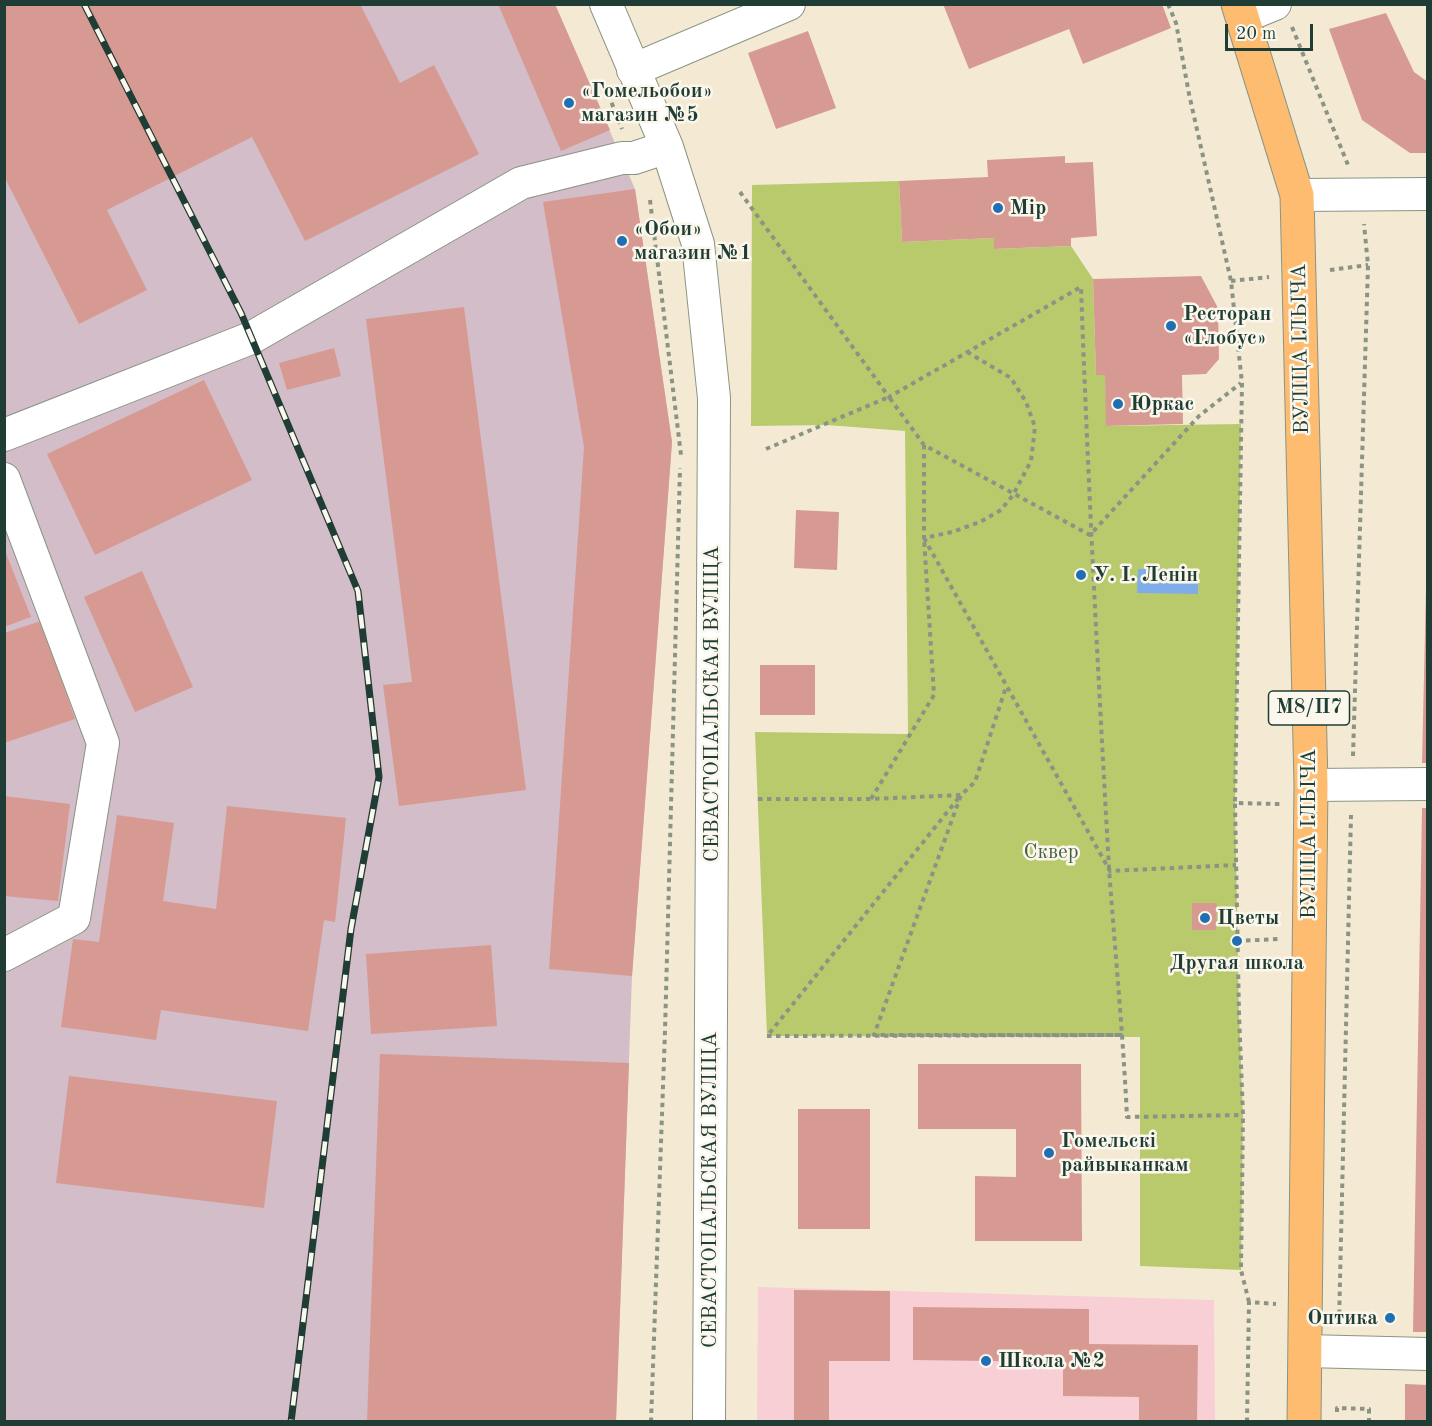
<!DOCTYPE html>
<meta charset="utf-8">
<style>
body{margin:0}
#map{position:relative;width:1432px;height:1426px;overflow:hidden;background:#f4ead4;font-family:"Old Standard TT",serif}
canvas{display:block}
.frame{position:absolute;inset:0;border:6px solid #1f3d34;pointer-events:none}
.scale{position:absolute;left:1225px;top:24px;width:88px;height:27px;box-sizing:border-box;border:3px solid #1f3d34;border-top:0;padding-left:8px;font-size:18px;line-height:21px;white-space:nowrap;color:#1f3d34;-webkit-text-stroke:4px #fbf7ec;paint-order:stroke}
</style>
<div id="map">
<canvas width="1432" height="1426"></canvas>
<div class="frame"></div>
<div class="scale">20 m</div>
</div>
<script>
const c = document.querySelector('canvas').getContext('2d');
c.lineJoin = 'round';
function fill(path, color) { c.fillStyle = color; c.fill(path, 'evenodd'); }
function strokePath(path, color, width, dash) { c.strokeStyle = color; c.lineWidth = width; c.lineCap = dash ? 'butt' : 'round'; c.setLineDash(dash || []); c.stroke(path); }
function label(font, color, halo, rows, align = 'center') {
  c.font = font + ' "Old Standard TT",serif'; c.lineWidth = 5; c.setLineDash([]); c.textBaseline = 'middle'; c.strokeStyle = halo; c.fillStyle = color; for (const [text, x, y, turn = 0] of rows) {
    c.save(); c.translate(x, y); c.rotate((+turn || 0) * Math.PI / 180); c.textAlign = isNaN(turn) ? turn : align; if (halo) c.strokeText(text, 0, 0); c.fillText(text, 0, 0); c.restore();
  }
}
fill(new Path2D(`
 M758 1287 1214 1300 1215 1421 757 1422Z`), '#f7cfd5');
fill(new Path2D(`
 M5 5H555L635 189 672 442 632 976 616 1421 5 1422Z`), '#d2bdc8');
fill(new Path2D(`
 M899 181 902 242 994 238 995 249 1071 246 1093 279 1096 375H1105L1107 426 1241 424 1235 803 1239 1014 1243 1115 1241 1270 1140 1266V1037L767 1036 755 732 908 734 905 431 827 425 751 426 752 185Z`), '#b9ca6d');
fill(new Path2D(`
 M1138 569 1198 570V594L1137 593Z`), '#7fade9');
fill(new Path2D(`
 M4 4H360L400 83 434 65 479 154 305 241 252 137 107 210 147 290 79 324 4 176Z
 M498 4H555L610 130 561 151Z
 M943 4H1162L1171 28 1083 64 1069 29 969 69Z
 M1386 13 1414 72 1428 82V153H1410L1362 120 1329 29Z
 M808 31 836 108 776 129 748 53Z
 M1065 156V163L1093 162 1097 236 1071 238V246L994 249V238L902 242 899 181 988 177 987 160Z
 M635 189 672 442 632 976 549 969 584 447 543 202Z
 M1201 276 1218 308 1219 359 1206 374 1182 375 1183 424 1106 426 1105 375H1096L1093 279Z
 M464 307 526 790 399 806 383 685 412 682 366 319Z
 M334 348 341 376 287 390 279 363Z
 M204 380 252 480 95 555 47 454Z
 M796 510 839 512 837 570 794 568Z
 M4 548 31 617 4 627Z
 M142 571 193 687 135 712 84 597Z
 M1426 588H1428V763H1422Z
 M41 621 75 719 4 743V633Z
 M760 665H815V715H760Z
 M4 796 70 804 58 901 4 896Z
 M227 806 346 818 335 922 324 920 308 1031 161 1010 156 1040 61 1027 73 939 99 942 117 815 174 823 163 901 216 909Z
 M1422 808H1428V1332H1413Z
 M1192 903H1217L1216 930H1192Z
 M491 945 497 1026 371 1034 366 954Z
 M380 1054 629 1063 616 1422H367Z
 M918 1064H1081L1082 1241H975V1176L1016 1177V1129H918Z
 M69 1076 277 1101 264 1208 56 1183Z
 M798 1109H870V1229H798Z
 M794 1290 890 1291V1361H829V1422H794Z
 M913 1307 1089 1309V1344L1198 1345 1197 1422H1139V1397L1063 1396V1362L913 1360Z
 M1405 1384 1428 1385V1422H1405Z`), '#d79a93');
const minor = new Path2D(`
 M606 4 667 147 698 244 714 398 709 1422
 M1243 17 1275 4
 M633 70 789 4
 M1297 195 1428 194
 M4 435 251 338 521 183 622 158H634L667 147
 M4 479 103 743 74 918 4 955
 M1311 785 1428 784
 M1305 1351 1428 1354`);
const major = new Path2D(`
 M1238 4 1297 195 1311 785 1304 1422`);
strokePath(minor, '#8a9484', 34);
strokePath(major, '#8a9484', 35);
strokePath(new Path2D(`
 M1168 4 1176 23 1189 94 1231 281 1242 383 1235 803
 M1292 27 1348 165
 M605 86 622 129
 M740 192 889 397 1081 287C1088 481 1098 674 1109 868 1115 951 1123 1033 1127 1117L1243 1115
 M650 200 681 455
 M1330 270 1368 265
 M1231 281 1269 277
 M924 445V538L952 532 980 522 1001 510 1013 495 1031 461 1035 427 1026 402 1011 378 969 353
 M766 449 889 397 924 445 1090 535 1199 416 1241 383
 M1353 756 1368 265 1364 224
 M758 799H871L961 795 768 1035
 M871 799 934 695 924 538 1110 871 1236 865
 M1237 941 1278 939
 M767 1036 1123 1035H874L961 795 975 782 1006 687
 M1249 1302 1241 1270 1243 1115 1239 1014 1235 803 1280 804
 M1339 1323 1351 815
 M1337 1412V1408L1369 1409V1422
 M651 1422 665 1031 680 468
 M1247 1422 1249 1302 1276 1304`), '#8a9484', 4, [4.5, 4.5]);
strokePath(minor, '#fff', 32);
strokePath(major, '#febc71', 33);
const rail = new Path2D(`
 M84 4 241 313 358 591 379 777 351 929 291 1422`);
strokePath(rail, '#1f3d34', 7);
strokePath(rail, '#fbf7ec', 4.5, [14]);
for (const [x, y, r, color] of [
 [569,103,6,"#1f6fb2"],
 [998,208,6,"#1f6fb2"],
 [622,241,6,"#1f6fb2"],
 [1171,326,6,"#1f6fb2"],
 [1118,404,6,"#1f6fb2"],
 [1081,575,6,"#1f6fb2"],
 [1205,918,6,"#1f6fb2"],
 [1237,941,6,"#1f6fb2"],
 [1049,1153,6,"#1f6fb2"],
 [1390,1318,6,"#1f6fb2"],
 [986,1361,6,"#1f6fb2"]
]) { const dot = new Path2D(); dot.arc(x, y, r, 0, 2 * Math.PI); c.fillStyle = color; c.fill(dot); strokePath(dot, '#fbf7ec', 2); }
for (const [x, y, w] of [
 [1309,708,81]
]) { const box = new Path2D(); box.roundRect(x - w / 2, y - 17, w, 34, 4.5); c.fillStyle = '#fbf7ec'; c.fill(box); strokePath(box, '#1f3d34', 1.5); }
label('bold 20px', '#1f3d34', null, [
 ["М8/П7",1309,708]
]);
label('bold 21px', '#1f3d34', '#fbf7ec', [
 ["«Гомельобои»",581,91],
 ["магазин №5",581,115],
 ["Мір",1010,208],
 ["«Обои»",634,229],
 ["магазин №1",634,253],
 ["Ресторан",1183,314],
 ["«Глобус»",1183,338],
 ["Юркас",1130,404],
 ["У. І. Ленін",1093,575],
 ["Цветы",1217,918],
 ["Другая школа",1237,963,"center"],
 ["Гомельскі",1061,1141],
 ["райвыканкам",1061,1165],
 ["Оптика",1378,1318,"right"],
 ["Школа №2",998,1361]
], 'left');
label('21px', '#1f3d34', '#fbf7ec', [
 ["ВУЛІЦА ІЛЬІЧА",1301,349,-91],
 ["СЕВАСТОПАЛЬСКАЯ ВУЛІЦА",712,704,-90],
 ["ВУЛІЦА ІЛЬІЧА",1309,834,-90],
 ["СЕВАСТОПАЛЬСКАЯ ВУЛІЦА",710,1190,-90]
]);
label('21px', '#466042', '#fbf7ec', [
 ["Сквер",1051,852]
]);
</script>
